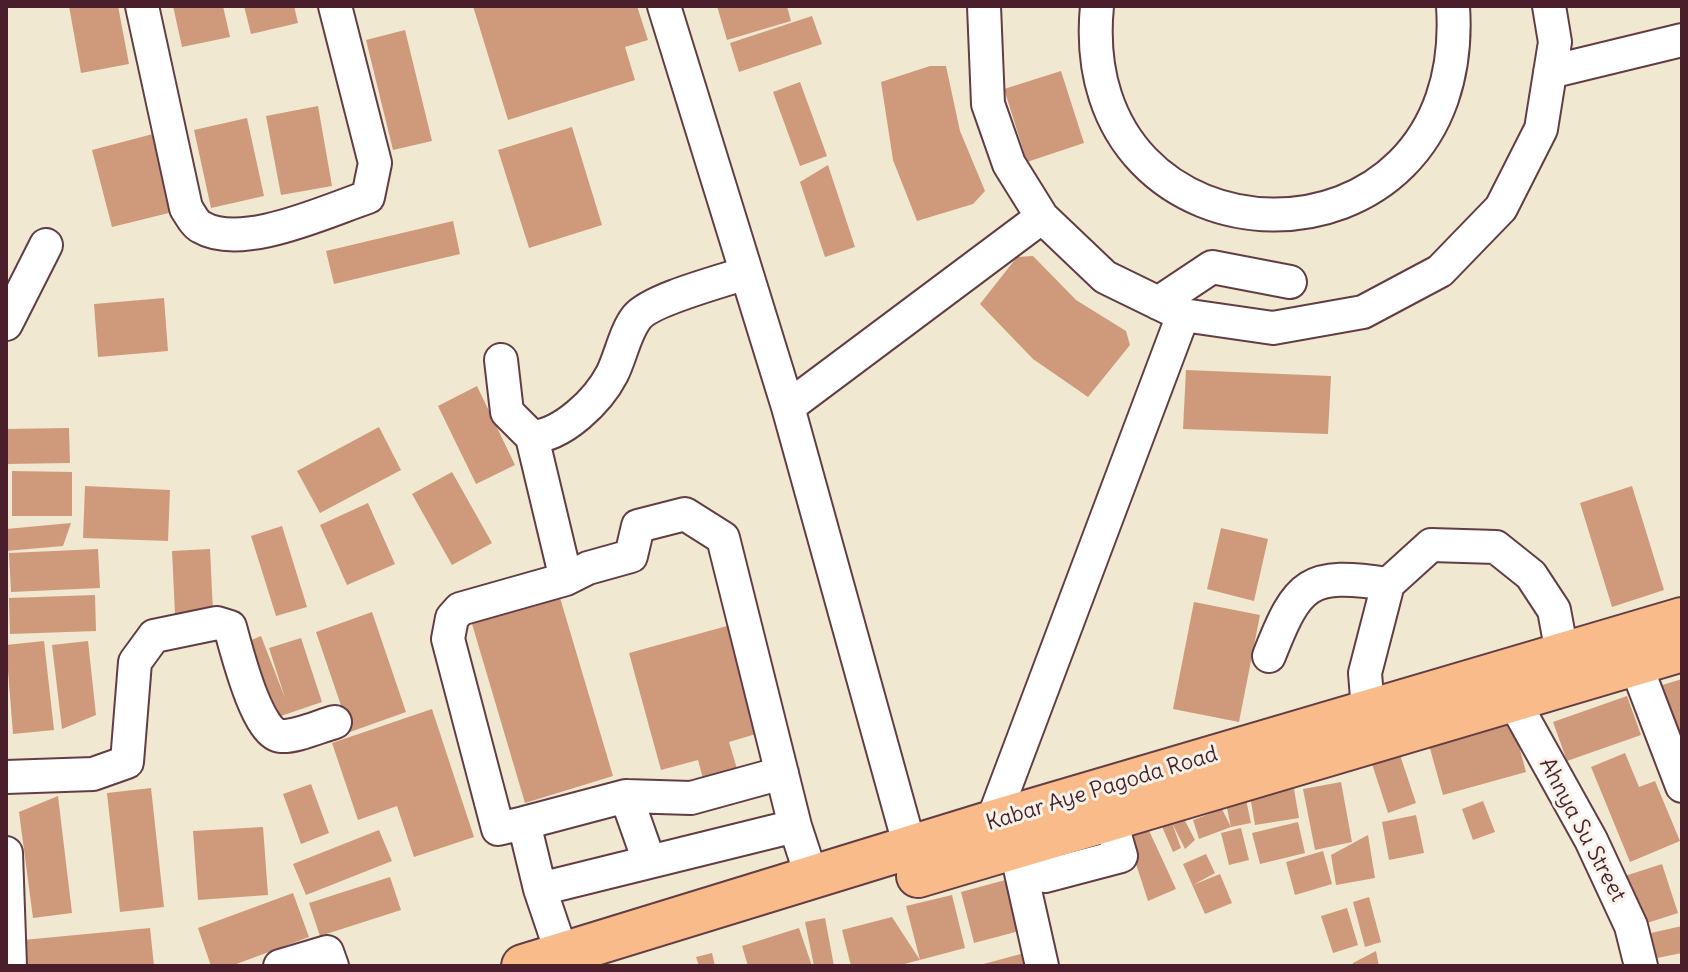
<!DOCTYPE html>
<style>
body{margin:0}
#map{position:relative;width:1688px;height:972px;overflow:hidden;background:#f0e8d0;font-family:Delius,sans-serif}
canvas{display:block}
.frame{position:absolute;inset:0;border:8px solid #4a1f2b;pointer-events:none}
</style>
<div id="map">
<canvas width="1688" height="972"></canvas>
<div class="frame"></div>
</div>
<script>
const c = document.querySelector('canvas').getContext('2d');
c.lineJoin = 'round';
function fill(path, color) { c.fillStyle = color; c.fill(path, 'evenodd'); }
function strokePath(path, color, width, dash) { c.strokeStyle = color; c.lineWidth = width; c.lineCap = dash ? 'butt' : 'round'; c.setLineDash(dash || []); c.stroke(path); }
function label(font, color, halo, rows, align = 'center') {
  c.font = font + ' Delius,sans-serif'; c.lineWidth = 6; c.setLineDash([]); c.textBaseline = 'middle'; c.strokeStyle = halo; c.fillStyle = color; for (const [text, x, y, turn = 0] of rows) {
    c.save(); c.translate(x, y); c.rotate((+turn || 0) * Math.PI / 180); c.textAlign = isNaN(turn) ? turn : align; if (halo) c.strokeText(text, 0, 0); c.fillText(text, 0, 0); c.restore();
  }
}
fill(new Path2D(`
 M69 6H118L129 64 81 73Z
 M173 6H223L230 37 182 47Z
 M244 6H294L298 23 251 34Z
 M473 6H637L648 40 625 47 635 80 508 120Z
 M717 6H787L791 21 727 40Z
 M812 16 822 44 739 72 730 43Z
 M405 30 432 141 393 150 366 40Z
 M930 66H946L960 131 985 191 973 204 917 221 893 160 881 82Z
 M1061 71 1084 143 1027 162 1004 89Z
 M800 82 827 156 800 166 773 92Z
 M318 106 332 186 281 195 266 116Z
 M247 118 264 196 211 208 194 130Z
 M572 127 602 225 529 248 498 150Z
 M153 134 173 212 112 227 92 150Z
 M828 165 855 247 825 257 800 182Z
 M453 221 460 254 334 284 326 251Z
 M1033 256 1076 300 1126 331 1130 345 1088 397 1033 359 980 304 1017 257Z
 M164 298 168 351 98 357 94 304Z
 M1186 370 1331 376 1328 434 1183 429Z
 M477 386 515 465 476 484 438 406Z
 M379 427 401 470 320 513 297 471Z
 M69 428 70 463 6 464V429Z
 M12 471 72 472V516H12Z
 M452 472 492 543 452 565 412 494Z
 M85 486 170 490 168 541 83 538Z
 M1632 486 1664 590 1612 607 1580 503Z
 M368 503 395 564 347 585 320 525Z
 M71 523 63 546 6 551V529Z
 M282 526 307 607 276 616 251 536Z
 M1221 528 1268 539 1254 601 1207 589Z
 M98 549 100 588 11 592 9 553Z
 M210 549 213 612 175 614 172 551Z
 M558 591 613 776 525 803 470 617Z
 M95 595 96 631 10 634 9 598Z
 M1194 602 1260 615 1239 722 1173 709Z
 M372 612 406 712 350 732 316 632Z
 M727 626 756 734 729 742 738 772 704 782 698 760 661 770 629 653Z
 M261 636 285 698 269 648 301 638 322 702 266 721 237 646Z
 M44 641 54 730 13 734 6 645Z
 M88 641 96 715 62 729 52 645Z
 M1682 679V736L1671 739 1656 687Z
 M1627 696 1641 735 1567 761 1553 722Z
 M432 709 474 837 414 857 397 806 358 820 332 743Z
 M1513 723 1526 772 1443 795 1429 745Z
 M1625 753 1639 787 1655 781 1680 841 1630 862 1591 767Z
 M1400 755 1416 803 1388 813 1372 764Z
 M1341 782 1352 842 1315 850 1303 789Z
 M311 784 329 833 301 844 283 794Z
 M151 788 164 907 120 912 107 793Z
 M1294 789 1299 818 1255 825 1250 796Z
 M1245 795 1251 823 1231 827 1225 799Z
 M58 796 72 913 33 918 19 812Z
 M1483 801 1495 832 1473 840 1462 809Z
 M1222 809 1231 827 1199 839 1193 820Z
 M1416 815 1424 853 1389 860 1382 822Z
 M1183 817 1195 840 1185 849 1172 823 1181 848 1173 852 1160 822Z
 M1145 822 1176 889 1148 901 1125 830Z
 M1298 822 1305 853 1260 864 1252 833Z
 M263 827 268 895 198 900 193 831Z
 M1241 828 1249 860 1229 865 1221 833Z
 M379 830 392 861 306 895 293 864Z
 M1368 835 1375 878 1336 885 1331 855Z
 M1323 851 1332 884 1295 895 1286 862Z
 M1206 854 1215 873 1193 885 1220 874 1232 903 1205 914 1183 864Z
 M1662 864 1678 913 1641 925 1625 876Z
 M390 877 401 910 320 936 309 903Z
 M1009 879 1023 930 974 943 961 892Z
 M293 893 309 937 231 966H211L198 928Z
 M952 895 965 948 897 966H851L842 930 892 917 920 960 906 906Z
 M1369 897 1381 942 1365 947 1353 902Z
 M1347 908 1358 945 1333 953 1321 916Z
 M825 918 834 966H814L805 922Z
 M1682 926V953L1657 958 1651 933Z
 M150 928 154 966H26L23 940Z
 M799 928 812 966H748L742 946Z
 M1376 951 1379 966H1353V963Z
 M1028 952 1032 966H980V965Z
 M712 953 715 966H699L696 957Z`), '#cf9a7b');
const minor = new Path2D(`
 M142 6 186 208C190 214 195 224 201 227 242 251 326 211 368 197L375 163 335 6
 M664 6 788 407 916 869
 M984 6 988 104 1009 164 1042 217 1105 277 1183 315 1273 328 1363 312 1440 271 1501 208 1541 129 1555 42 1549 6
 M1097 6C1070 279 1472 289 1453 6
 M1550 72 1682 40
 M1158 303 1212 267 1290 282
 M6 324 46 245
 M501 360 507 412 532 437C563 435 598 401 612 374 621 356 625 332 637 317 652 299 723 281 746 273
 M788 407 1042 217
 M532 437 566 579
 M1269 656C1298 582 1308 572 1388 584
 M1635 663 1682 786
 M1512 698 1591 840 1631 926 1641 966
 M1368 710 1365 673 1388 584 1431 545 1496 547 1531 575 1554 610 1562 653
 M6 777 93 774 127 762 135 662 154 636 217 623 230 627C236 648 257 735 281 736 296 737 320 726 335 722
 M626 796 649 861
 M1030 819 1045 876 1121 856 1110 818
 M992 822 1183 315
 M524 823 626 796 691 798 782 773
 M795 826 812 878
 M1015 846 1042 966
 M6 853 10 966
 M540 889 795 826 723 538 685 514 638 526 631 556 588 568 566 579 460 609 452 618 448 639 498 829 524 823 540 889 562 954
 M280 966 327 952 332 966`);
const major = new Path2D(`
 M918 876 1682 650
 M523 966 992 822 1682 619`);
strokePath(minor, '#633d44', 36);
strokePath(major, '#633d44', 46);
strokePath(minor, '#fff', 32);
strokePath(major, '#fabb8b', 42);
label('22px', '#4a1f2b', '#f7f3e8', [
 ["Kabar Aye Pagoda Road",1102,789,-17],
 ["Ahnya Su Street",1582,830,62]
]);
</script>
